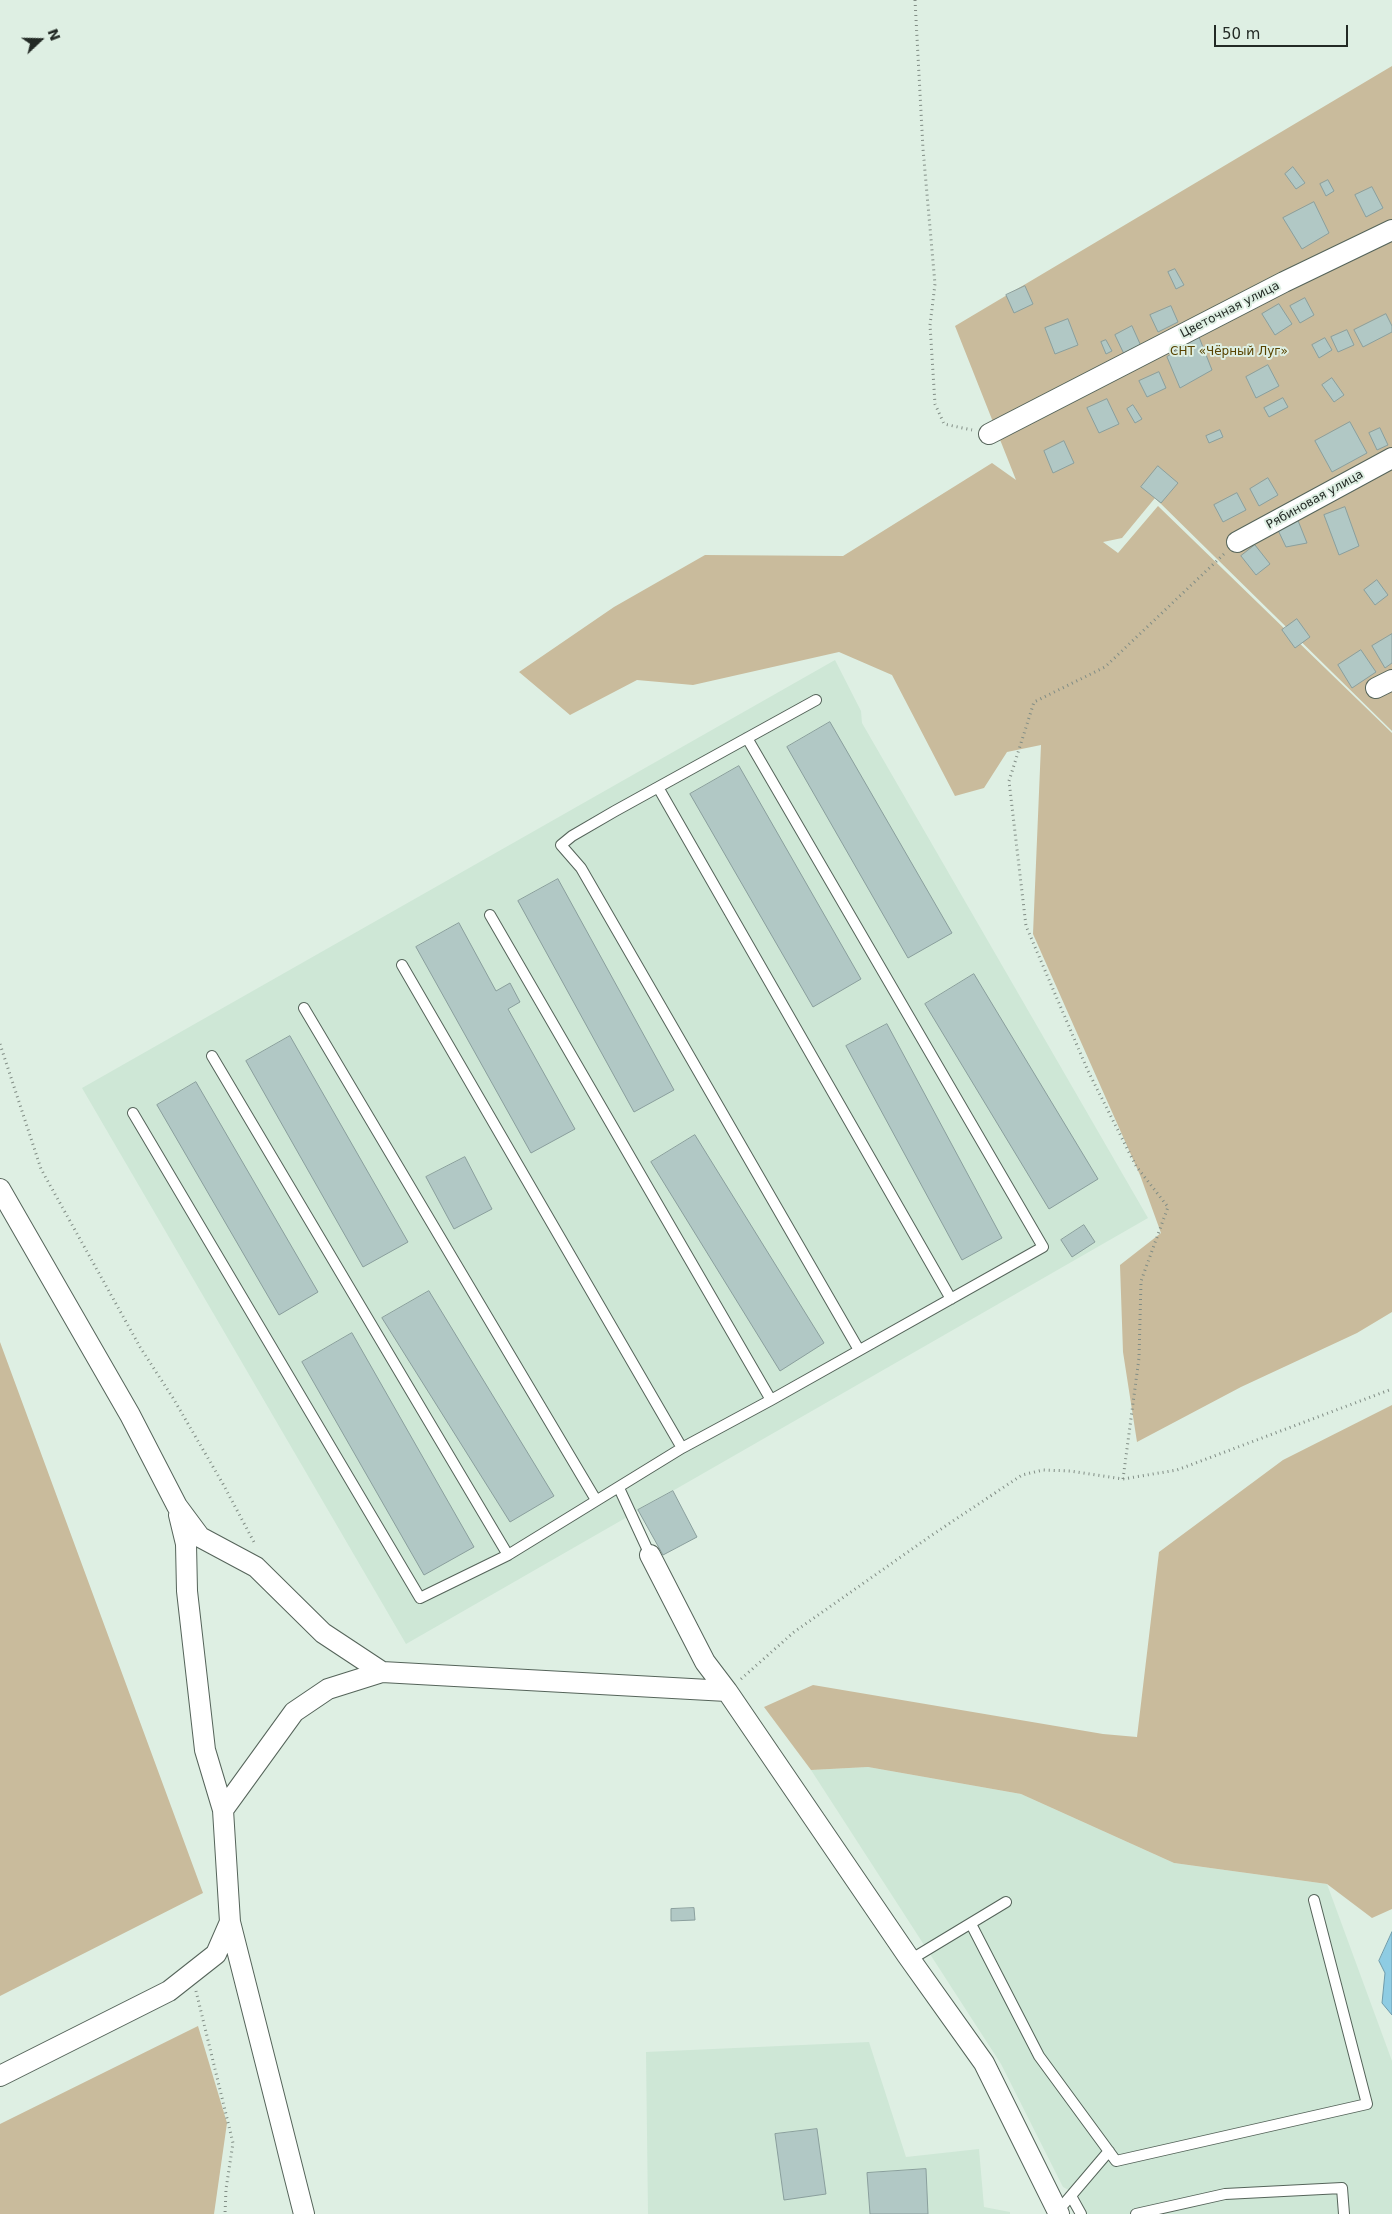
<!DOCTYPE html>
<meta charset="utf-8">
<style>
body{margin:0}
#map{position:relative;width:1392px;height:2214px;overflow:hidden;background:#deefe3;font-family:"DejaVu Sans",sans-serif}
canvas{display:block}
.north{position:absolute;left:15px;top:15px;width:50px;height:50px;-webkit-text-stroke:4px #deefe3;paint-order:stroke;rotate:69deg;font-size:14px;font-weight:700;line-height:20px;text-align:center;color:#232a25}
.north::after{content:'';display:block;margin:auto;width:18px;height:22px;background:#232a25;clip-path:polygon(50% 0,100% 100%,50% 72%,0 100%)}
.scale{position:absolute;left:1214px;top:25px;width:134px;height:22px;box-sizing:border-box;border:2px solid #232a25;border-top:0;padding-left:6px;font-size:15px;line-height:18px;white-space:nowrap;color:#232a25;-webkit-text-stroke:4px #deefe3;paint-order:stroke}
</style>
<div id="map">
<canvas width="1392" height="2214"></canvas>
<div class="north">N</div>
<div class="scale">50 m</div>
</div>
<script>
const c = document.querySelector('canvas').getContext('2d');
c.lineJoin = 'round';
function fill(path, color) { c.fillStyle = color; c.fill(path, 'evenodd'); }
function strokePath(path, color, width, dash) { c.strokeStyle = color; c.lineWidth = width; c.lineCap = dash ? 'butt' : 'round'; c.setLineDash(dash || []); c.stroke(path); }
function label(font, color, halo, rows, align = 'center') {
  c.font = font + ' "DejaVu Sans",sans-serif'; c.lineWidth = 4; c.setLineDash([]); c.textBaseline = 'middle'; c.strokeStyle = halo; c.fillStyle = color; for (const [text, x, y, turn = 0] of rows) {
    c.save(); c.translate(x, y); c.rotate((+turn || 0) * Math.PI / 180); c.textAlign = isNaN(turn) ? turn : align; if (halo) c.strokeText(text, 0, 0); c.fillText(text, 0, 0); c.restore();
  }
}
fill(new Path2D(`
 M835 660 861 711 862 723 1148 1218 406 1644 82 1088Z
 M868 1767 1021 1794 1174 1863 1327 1884 1392 2061V2214H1087L1078 2195 1063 2187 1001 2064 811 1770Z
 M869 2042 906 2157 979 2149 984 2207 1010 2212V2214H648L646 2052Z`), '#cee7d6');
fill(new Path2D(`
 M1392 66V731L1155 498 1122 538 1103 542 1118 553 1158 506 1392 733V1312L1357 1333 1241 1387 1137 1442 1123 1352 1120 1265 1161 1233 1140 1175 1033 934 1041 745 1007 752 984 788 955 796 892 675 839 652 693 685 637 680 570 715 519 672 614 607 705 555 843 556 992 463 1016 480 955 326Z
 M0 1342 203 1893 0 1996Z
 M1392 1405V1909L1372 1918 1327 1884 1174 1863 1021 1794 868 1767 811 1770 764 1707 813 1685 1103 1734 1137 1737 1159 1552 1283 1460Z
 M198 2026 227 2123 214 2214H0V2124Z`), '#c9bb9c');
const water = new Path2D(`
 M1392 1932V2015L1382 2003 1385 1973 1379 1961Z`);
fill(water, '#8ecce3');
strokePath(water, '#6e9baa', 1);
const building = new Path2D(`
 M1293 167 1305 183 1296 189 1285 174Z
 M1328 180 1334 191 1326 196 1320 184Z
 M1372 187 1383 208 1366 217 1355 195Z
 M1314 202 1329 233 1302 249 1283 218Z
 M1175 269 1184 285 1176 289 1168 272Z
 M1025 286 1033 304 1014 313 1006 295Z
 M1305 298 1314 315 1300 323 1290 306Z
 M1279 304 1292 324 1275 335 1262 314Z
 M1171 306 1178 322 1158 332 1150 315Z
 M1386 314 1392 326V332L1363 347 1354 330Z
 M1068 319 1078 345 1055 354 1045 328Z
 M1132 326 1141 346 1124 354 1115 335Z
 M1347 330 1354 345 1338 352 1331 337Z
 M1199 337 1212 370 1180 388 1167 357Z
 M1325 338 1332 350 1319 358 1312 345Z
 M1106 340 1112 351 1106 354 1101 342Z
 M1268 365 1279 386 1256 398 1246 377Z
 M1159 372 1166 388 1147 397 1139 381Z
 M1332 378 1344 395 1334 402 1322 385Z
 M1283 398 1288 407 1269 417 1264 408Z
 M1107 399 1119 424 1099 433 1087 408Z
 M1133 405 1142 419 1135 423 1127 409Z
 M1350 422 1367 453 1332 472 1315 441Z
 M1380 428 1388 445 1377 450 1369 433Z
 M1220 430 1223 437 1209 443 1206 436Z
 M1064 441 1074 463 1053 473 1044 451Z
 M1158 466 1178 483 1161 503 1141 487Z
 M1268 478 1278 495 1259 506 1250 489Z
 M1237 493 1246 510 1223 522 1214 505Z
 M1345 507 1359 546 1339 555 1324 515Z
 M1297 518 1307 543 1286 547 1277 528Z
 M1255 545 1270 564 1256 575 1241 556Z
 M1377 580 1388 595 1375 605 1364 590Z
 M1297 619 1310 637 1295 648 1282 630Z
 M1392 634V663L1385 668 1372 646Z
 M1361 650 1376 672 1352 688 1338 665Z
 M830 722 952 933 908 958 787 747Z
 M739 766 861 979 813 1007 690 794Z
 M558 879 674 1090 634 1112 518 901Z
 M459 923 496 991 510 983 520 1002 508 1009 575 1129 531 1153 416 947Z
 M974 974 1098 1179 1049 1209 925 1004Z
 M887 1024 1002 1238 962 1260 846 1046Z
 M290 1036 408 1242 363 1267 246 1061Z
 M196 1082 318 1292 279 1315 157 1105Z
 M695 1135 824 1343 780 1371 651 1162Z
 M465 1157 492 1209 454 1229 426 1177Z
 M1084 1225 1095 1242 1072 1257 1061 1240Z
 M429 1291 554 1496 510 1522 382 1318Z
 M352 1333 474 1547 424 1575 302 1362Z
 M673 1491 697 1537 663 1555 638 1510Z
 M694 1908 695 1920 671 1921V1909Z
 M817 2129 826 2194 784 2200 775 2134Z
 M926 2169 928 2214H870L867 2173Z`);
fill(building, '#b1c8c5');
strokePath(building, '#8a9f9d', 1);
const service = new Path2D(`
 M816 700 615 811 572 836 561 845 581 868 859 1350
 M659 789 951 1299
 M490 915 771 1400
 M402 965 682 1448
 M304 1008 596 1500
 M212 1056 508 1555
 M133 1113 420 1598 508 1555 682 1448 771 1400 1043 1247 747 738
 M619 1488 650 1555
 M971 1924 1039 2056 1116 2161 1367 2104 1314 1900
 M910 1960 1006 1902
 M1071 2196 1081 2214
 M1058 2211 1109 2151
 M1136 2214 1225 2194 1342 2188 1344 2214`);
const minor = new Path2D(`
 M989 434 1284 282 1392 230
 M1237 542 1392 458
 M1376 688 1392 680
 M0 1189 130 1415 177 1506 200 1537 256 1567 323 1633 382 1672
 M179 1515 186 1544 187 1591 205 1750 223 1810
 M650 1555 705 1662 727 1691 907 1955 984 2063 1059 2214
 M0 2076 169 1991 216 1954 230 1922
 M304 2214 230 1922 223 1810 294 1712 328 1689 382 1672 727 1691`);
strokePath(service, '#55645a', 12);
strokePath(minor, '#55645a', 22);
strokePath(new Path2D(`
 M915 0 923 149 935 284 930 325 935 404 944 424 972 430
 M0 1044 41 1169 140 1347 173 1398 223 1484 255 1544
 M1123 1479 1139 1358 1141 1281 1168 1207 1136 1166 1088 1071 1026 926 1009 781 1034 702 1105 667 1224 554
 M741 1679 794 1632 932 1535 1022 1475 1043 1470 1070 1471 1123 1479 1177 1470 1392 1389
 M196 1991 233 2143 226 2189 225 2214`), '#818d85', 3, [1, 4]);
strokePath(service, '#fff', 10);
strokePath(minor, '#fff', 20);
label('12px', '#232a25', '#deefe3', [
 ["Цветочная улица",1230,310,-27],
 ["Рябиновая улица",1315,500,-29]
]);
label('12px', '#584301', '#deefe3', [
 ["СНТ «Чёрный Луг»",1229,352]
]);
</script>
